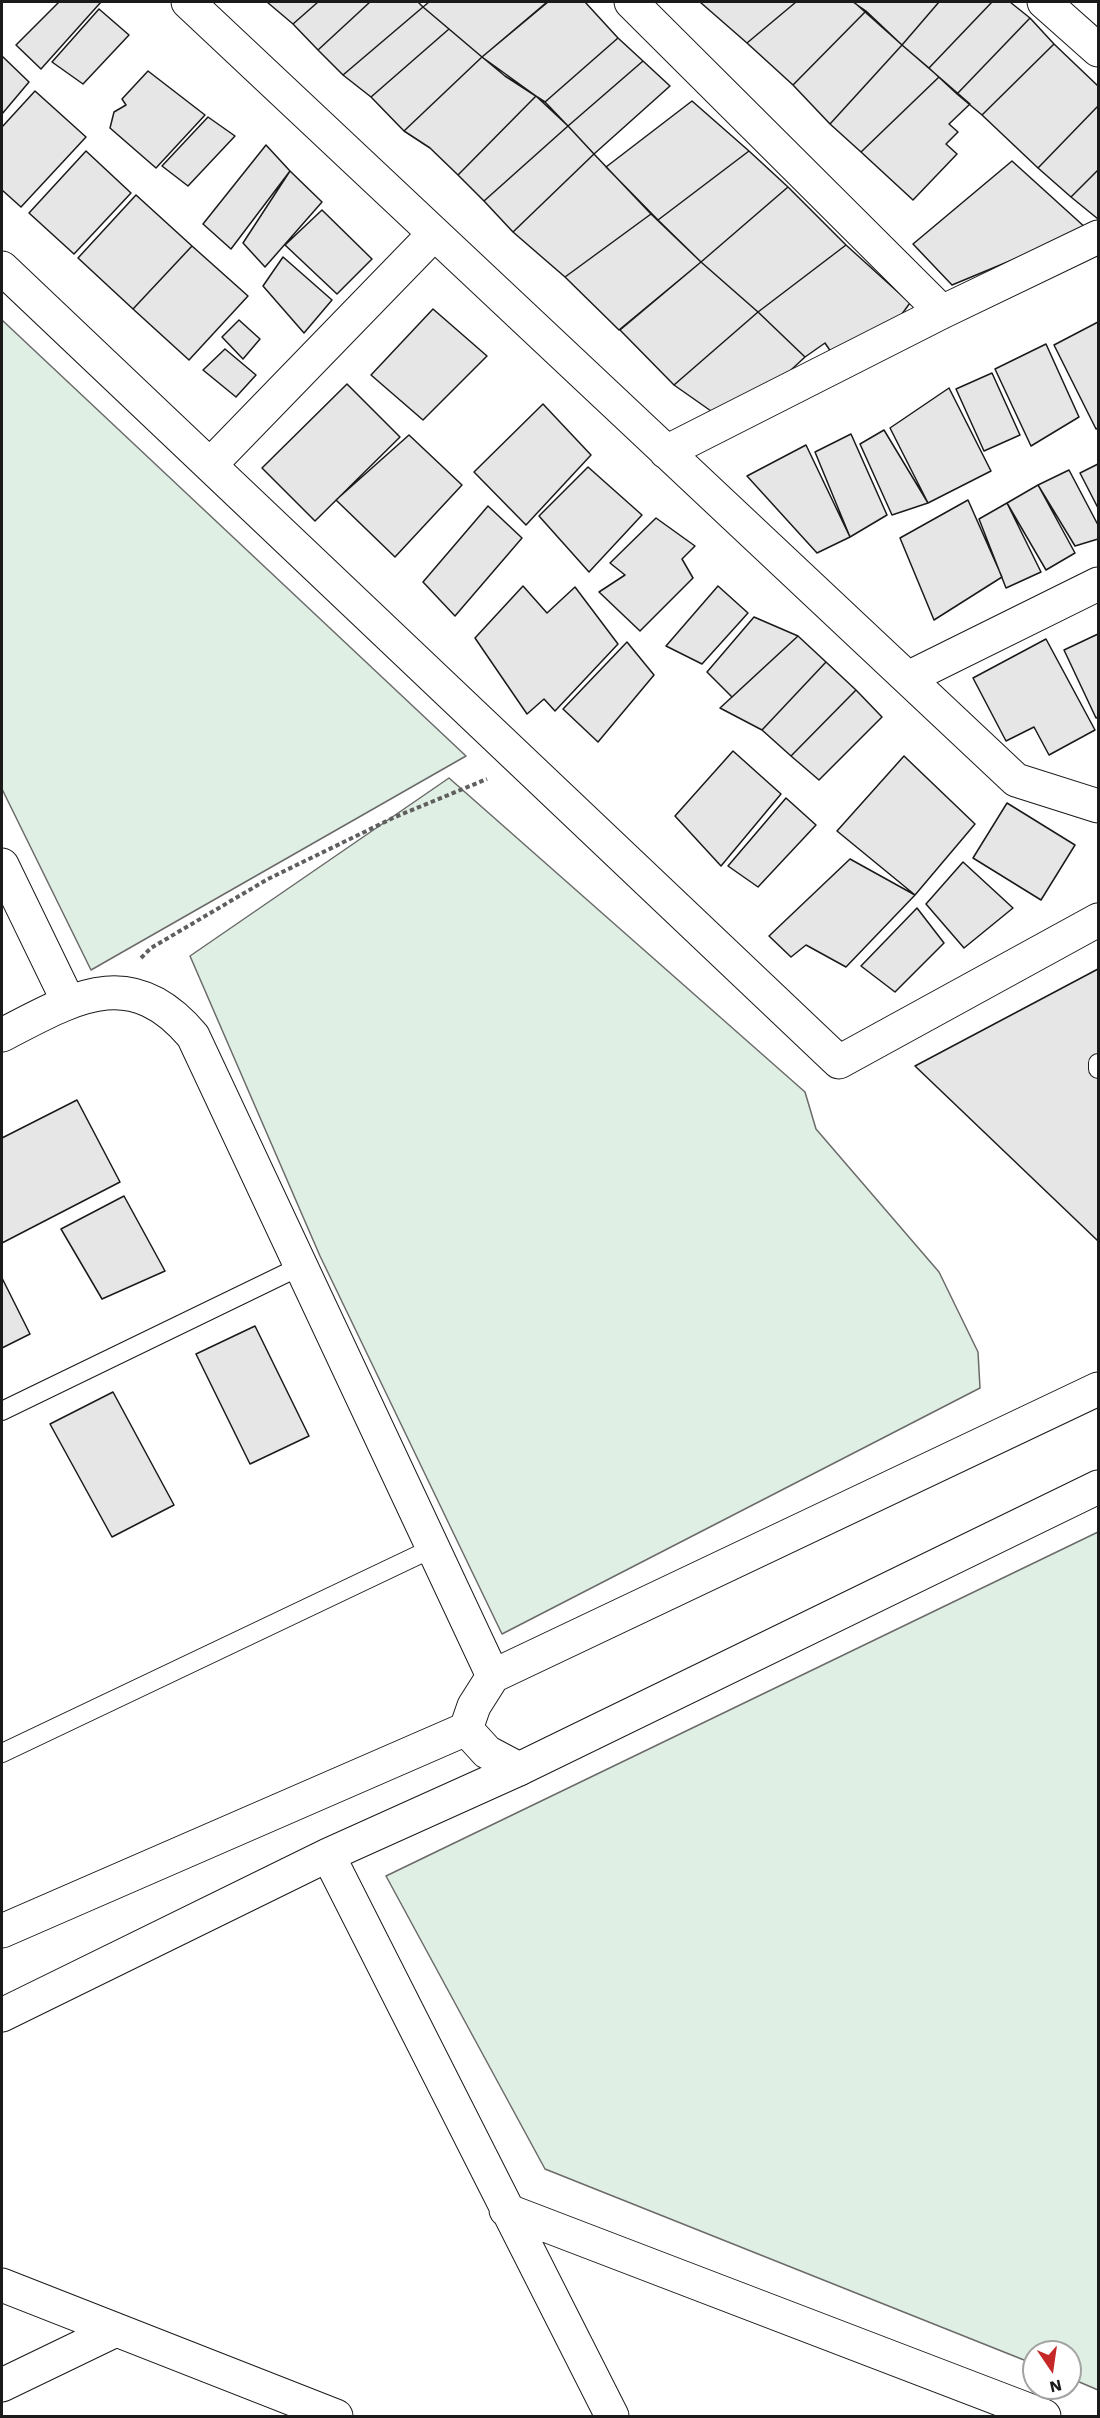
<!DOCTYPE html>
<style>
body{margin:0}
#map{position:relative;width:1100px;height:2418px;overflow:hidden;background:#fff;font-family:"Work Sans",sans-serif}
canvas{display:block}
.frame{position:absolute;inset:0;border:3px solid #1a1a1a;pointer-events:none}
.north{position:absolute;left:1022px;top:2340px;width:60px;height:60px;box-sizing:border-box;background:#fff;border:2px solid #a3a3a3;border-radius:50%;rotate:167deg;font-size:16px;font-weight:700;line-height:24px;text-align:center;color:#1a1a1a}
.north::after{content:'';display:block;margin:auto;width:21px;height:27px;background:#c62828;clip-path:polygon(50% 0,100% 100%,50% 72%,0 100%)}
</style>
<div id="map">
<canvas width="1100" height="2418"></canvas>
<div class="frame"></div>
<div class="north">N</div>
</div>
<script>
const c = document.querySelector('canvas').getContext('2d');
c.lineJoin = 'round';
function fill(path, color) { c.fillStyle = color; c.fill(path, 'evenodd'); }
function strokePath(path, color, width, dash) { c.strokeStyle = color; c.lineWidth = width; c.lineCap = dash ? 'butt' : 'round'; c.setLineDash(dash || []); c.stroke(path); }
const green = new Path2D(`
 M2 320 466 756 91 970 2 789Z
 M449 778 805 1092 816 1129 939 1272 978 1352 980 1388 502 1634 320 1256 190 956Z
 M1098 1532V2390L1070 2378V2352H1034V2364L545 2169 386 1876Z`);
fill(green, '#e0efe3');
strokePath(green, '#6a6a6a', 1.5);
const building = new Path2D(`
 M59 2H101L41 69 16 45Z
 M267 2H318L293 24Z
 M318 2H370L318 50 293 24Z
 M370 2H418L423 7 343 75 318 50Z
 M429 2H547L482 57 423 7Z
 M548 2H585L618 38 545 102 505 76 482 57Z
 M700 2H796L747 43Z
 M796 2H853L866 11 793 85 747 43Z
 M856 2H939L902 45 855 3Z
 M939 2H992L929 68 902 45Z
 M992 2H1010L1030 18 957 94 929 68Z
 M423 7 449 29 371 97 343 75Z
 M99 9 129 35 83 84 52 62Z
 M866 11 902 45 830 124 793 85Z
 M1030 18 1054 44 982 115 957 94Z
 M449 29 482 57 404 131 371 97Z
 M618 38 643 61 568 126 545 102Z
 M1054 44 1098 86V106L1038 168 982 115Z
 M902 45 939 77 861 152 830 124Z
 M2 56 29 82 2 114Z
 M482 57 536 96 458 175 430 148 404 131Z
 M643 61 670 86 594 154 568 126Z
 M148 71 205 115 156 168 110 128 114 112 126 105 122 99Z
 M939 77 970 104 949 124 958 132 946 144 957 154 913 200 861 152Z
 M35 91 86 137 21 207 2 190V127Z
 M536 96 568 126 484 201 458 175Z
 M692 101 749 151 658 220 606 167Z
 M1098 106V170L1071 197 1038 168Z
 M208 117 235 136 188 186 162 166Z
 M568 126 594 154 513 232 484 201Z
 M266 145 290 171 231 249 203 224Z
 M86 151 131 193 74 254 29 213Z
 M749 151 788 187 701 262 658 220Z
 M594 154 651 214 565 277 513 232Z
 M1012 161 1087 229 952 285 913 244Z
 M1098 170V219L1071 197Z
 M290 171 322 202 265 267 243 243Z
 M788 187 846 245 758 312 701 262Z
 M136 195 192 246 133 309 78 258Z
 M322 210 372 259 337 294 285 245Z
 M651 214 701 262 619 330 565 277Z
 M846 245 910 303 893 326 833 355 825 343 805 357 758 312Z
 M192 246 248 296 189 360 133 309Z
 M283 257 332 300 304 333 263 286Z
 M701 262 758 312 674 385 620 330Z
 M433 309 487 356 423 420 371 375Z
 M758 312 805 357 779 381 711 411 674 385Z
 M239 320 260 339 243 359 222 337Z
 M1098 322V428L1096 429 1054 345Z
 M1046 344 1079 417 1031 446 995 369Z
 M225 349 256 375 236 397 203 370Z
 M992 373 1020 435 984 451 956 389Z
 M347 384 400 437 315 521 262 468Z
 M949 388 991 471 928 503 890 428Z
 M543 404 591 455 526 525 474 472Z
 M884 430 928 503 892 515 860 444Z
 M851 434 887 515 850 537 815 452Z
 M409 435 462 485 395 557 336 500Z
 M806 445 850 537 817 553 747 476Z
 M1098 464V508L1080 473Z
 M588 467 642 515 589 572 539 516Z
 M1069 470 1098 525V539L1075 546 1038 485Z
 M1038 485 1075 553 1046 570 1007 503Z
 M968 500 1002 577 934 620 900 538Z
 M1007 503 1041 572 1006 588 979 519Z
 M488 506 522 538 455 616 423 582Z
 M656 518 695 546 682 559 693 578 640 631 599 592 625 575 610 563Z
 M523 586 547 613 575 587 618 644 555 711 544 699 527 714 475 638Z
 M718 586 748 613 702 664 666 646Z
 M754 617 798 636 732 697 707 672Z
 M1098 634V717L1096 718 1064 650Z
 M798 636 826 662 762 730 720 708Z
 M1046 639 1095 730 1049 755 1034 727 1006 741 973 678Z
 M627 642 654 675 598 742 563 709Z
 M826 662 856 690 791 756 762 730Z
 M856 690 882 717 819 780 791 756Z
 M733 751 781 794 721 866 675 816Z
 M904 756 975 824 915 895 837 831Z
 M786 798 816 825 758 887 728 866Z
 M1007 803 1075 845 1041 900 973 858Z
 M850 859 915 895 846 967 806 945 791 957 769 936Z
 M963 862 1013 908 964 948 926 904Z
 M917 908 944 943 895 992 861 966Z
 M1098 969V1241L915 1066Z
 M77 1100 120 1182 2 1243V1138Z
 M124 1196 165 1271 102 1299 61 1229Z
 M2 1278 30 1334 2 1348Z
 M255 1326 309 1436 250 1464 196 1354Z
 M113 1392 174 1505 112 1537 50 1424Z`);
fill(building, '#e6e6e6');
strokePath(building, '#1a1a1a', 1.5);
const lane = new Path2D(`
 M1098 1063V1069
 M2 1411 301 1266
 M2 1753 433 1548`);
const street = new Path2D(`
 M188 2 1016 780 1098 806
 M631 2 942 312
 M1044 2 1098 50
 M2 268 839 1062 1098 920
 M666 452 942 312 1098 237
 M210 465 434 234
 M908 678 1098 584
 M2 865 68 1001
 M2 1035C72 999 130 961 193 1036L493 1676
 M328 1855 612 2416
 M2 2015 328 1855 519 1769
 M506 2210 1044 2416
 M2 2285 336 2416
 M2 2385 116 2330`);
const secondary = new Path2D(`
 M466 1729 487 1752 519 1769 1098 1487
 M2 1931 466 1729 474 1706 493 1676 1098 1389`);
strokePath(lane, '#1a1a1a', 20);
strokePath(street, '#1a1a1a', 35);
strokePath(secondary, '#1a1a1a', 35);
strokePath(new Path2D(`
 M141 958 151 948 268 879 395 817 487 779`), '#5f5f5f', 4, [4.5, 3]);
strokePath(lane, '#fff', 18);
strokePath(street, '#fff', 33);
strokePath(secondary, '#fff', 33);
</script>
